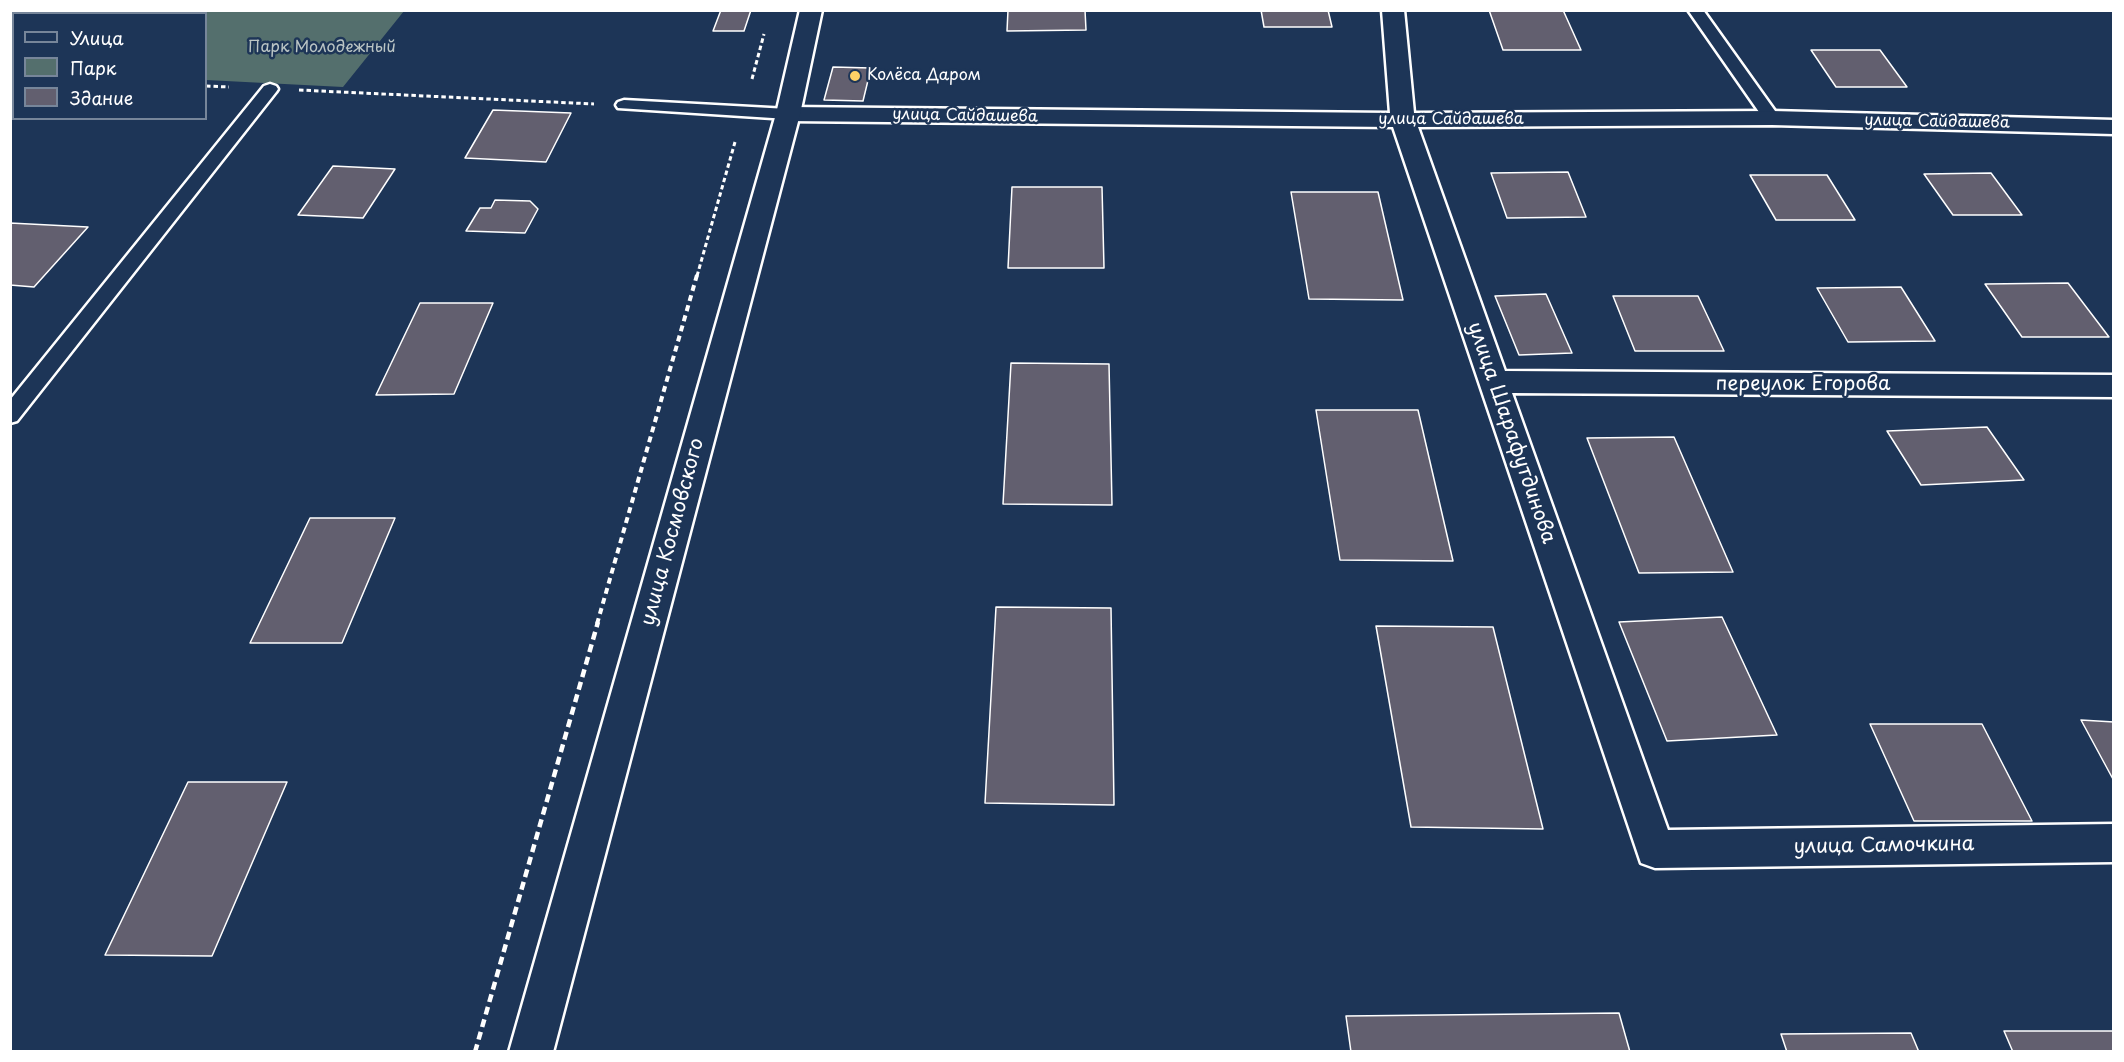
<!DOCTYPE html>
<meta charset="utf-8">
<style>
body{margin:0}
#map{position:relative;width:2124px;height:1062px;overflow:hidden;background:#1d3557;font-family:"Playpen Sans",sans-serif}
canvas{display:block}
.frame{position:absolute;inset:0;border:12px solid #fff;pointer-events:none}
.legend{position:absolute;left:12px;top:12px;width:195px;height:108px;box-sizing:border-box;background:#1d3557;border:2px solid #77869a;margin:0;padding:8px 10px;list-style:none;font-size:18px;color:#fff}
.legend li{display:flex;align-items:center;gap:12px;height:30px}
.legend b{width:30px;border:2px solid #77869a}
</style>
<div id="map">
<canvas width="2124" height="1062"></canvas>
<div class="frame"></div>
<ul class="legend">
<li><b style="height:8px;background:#1d3557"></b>Улица</li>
<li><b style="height:16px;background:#546f6d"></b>Парк</li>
<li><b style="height:16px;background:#625f6f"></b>Здание</li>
</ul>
</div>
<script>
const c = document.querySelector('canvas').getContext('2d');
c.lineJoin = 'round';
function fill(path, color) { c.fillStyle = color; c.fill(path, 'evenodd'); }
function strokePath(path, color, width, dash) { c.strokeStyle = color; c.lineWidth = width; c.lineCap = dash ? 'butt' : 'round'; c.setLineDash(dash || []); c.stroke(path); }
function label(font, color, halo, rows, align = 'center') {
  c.font = font + ' "Playpen Sans",sans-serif'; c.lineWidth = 5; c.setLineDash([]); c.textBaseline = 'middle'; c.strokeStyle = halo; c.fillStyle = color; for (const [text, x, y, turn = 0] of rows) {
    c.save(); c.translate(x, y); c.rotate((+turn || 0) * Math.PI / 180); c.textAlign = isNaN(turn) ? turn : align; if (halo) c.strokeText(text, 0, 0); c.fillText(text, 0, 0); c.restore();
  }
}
fill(new Path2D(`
 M10 11 11 10 404 11 343 87 206 80V14H14L13 70H11Z`), '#546f6d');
const building = new Path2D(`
 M721 10H751L744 31H713Z
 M1008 10H1085L1086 30 1007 31Z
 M1261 10H1328L1332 27H1264Z
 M1489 10H1563L1581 50H1503Z
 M1811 50H1880L1907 87H1836Z
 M833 67 871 68 863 101 824 100Z
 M493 110 571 113 546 162 465 158Z
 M333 166 395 169 363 218 298 215Z
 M1568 172 1586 217 1507 218 1491 173Z
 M1991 173 2022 215H1953L1924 174Z
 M1750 175H1827L1855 220H1776Z
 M1012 187H1102L1104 268H1008Z
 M1291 192H1378L1403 300 1309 299Z
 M495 200 530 201 538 209 525 233 466 231 480 208H491Z
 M10 223 88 227 34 287 10 285Z
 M2068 283 2109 337H2022L1985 284Z
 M1901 287 1935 341 1848 342 1817 288Z
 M1546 294 1572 353 1519 355 1495 296Z
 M1613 296H1698L1724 351H1635Z
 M420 303H493L454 394 376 395Z
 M1011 363 1109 364 1112 505 1003 504Z
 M1316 410H1418L1453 561 1340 560Z
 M1987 427 2024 480 1921 485 1887 431Z
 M1674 437 1733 572 1639 573 1587 438Z
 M310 518H395L342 643H250Z
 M996 607 1111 608 1114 805 985 803Z
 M1722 617 1777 735 1667 741 1619 622Z
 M1376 626 1493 627 1543 829 1411 827Z
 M2081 720 2114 722V781Z
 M1870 724H1982L2032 821H1914Z
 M188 782H287L212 956 105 955Z
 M1619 1013 1630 1052H1351L1346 1016Z
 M2004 1031H2114V1052H2013Z
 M1911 1033 1919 1052H1787L1781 1034Z`);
fill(building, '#625f6f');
strokePath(building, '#fff', 1.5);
const lane = new Path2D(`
 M1688 10H1703L1780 118 1778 122H1766Z
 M270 84 276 86 278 89 276 92 17 421 10 423V400L264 86Z
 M624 100 788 109 796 114 788 119 618 108 616 105 618 102Z`);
const street = new Path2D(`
 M1382 10H1404L1414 113 1772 111 2114 120V134L1772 125 1418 127 1505 371 2114 375V397L1512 393 1668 830 2114 824V862L1655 868 1641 863 1393 127 788 121 779 119 776 114 779 109 788 107 1390 113Z`);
const secondary = new Path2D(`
 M800 10H822L800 114 553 1052H509L776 114Z`);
strokePath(lane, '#fff', 5);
strokePath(street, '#fff', 5);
strokePath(secondary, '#fff', 5);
strokePath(new Path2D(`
 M77 14 80 10
 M193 14 196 10
 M10 44H14
 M10 77H14
 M752 79 764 34
 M206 86 229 87
 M299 90 594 104
 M697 276 735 142`), '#fff', 3, [4.5, 3]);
strokePath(new Path2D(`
 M597 624 697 275`), '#fff', 4, [6, 4.5]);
strokePath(new Path2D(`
 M475 1052 598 622`), '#fff', 4.5, [8, 5]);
fill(lane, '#1d3557');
fill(street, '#1d3557');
fill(secondary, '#1d3557');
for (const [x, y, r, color] of [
 [855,76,6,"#ffd166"]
]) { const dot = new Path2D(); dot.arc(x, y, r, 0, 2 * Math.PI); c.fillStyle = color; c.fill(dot); strokePath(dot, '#1d3557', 2); }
label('16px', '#bbc5c5', '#1d3557', [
 ["Парк Молодежный",322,48]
]);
label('16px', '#fff', '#1d3557', [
 ["Колёса Даром",867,76]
], 'left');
label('16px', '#fff', '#1d3557', [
 ["улица Сайдашева",965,116,1],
 ["улица Сайдашева",1451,120],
 ["улица Сайдашева",1937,122,1]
]);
label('20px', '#fff', '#1d3557', [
 ["переулок Егорова",1803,384],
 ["улица Шарафутдинова",1511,433,71],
 ["улица Космовского",673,532,-75],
 ["улица Самочкина",1884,846,-1]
]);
</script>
